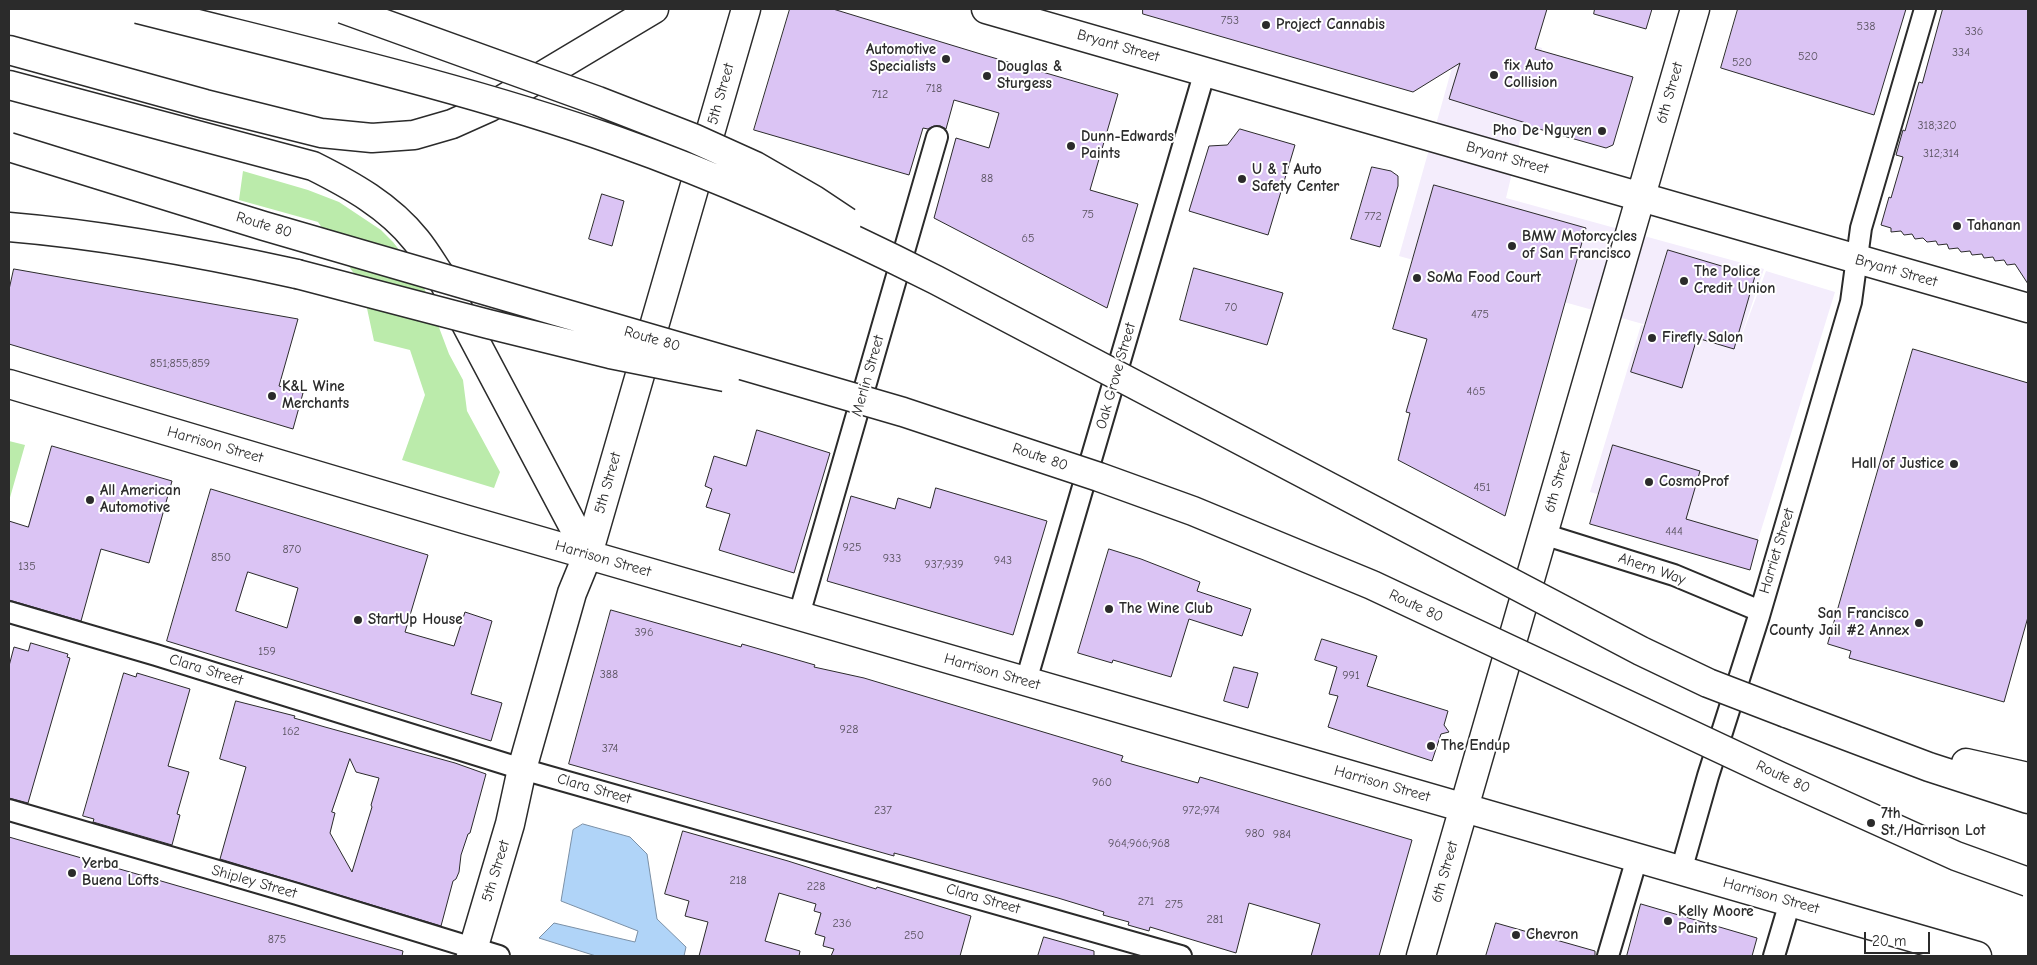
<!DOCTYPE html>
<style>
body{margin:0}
#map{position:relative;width:2037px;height:965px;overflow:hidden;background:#fff;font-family:"Comic Neue",sans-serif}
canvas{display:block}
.frame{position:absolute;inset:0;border:10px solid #2b2b2b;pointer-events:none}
.scale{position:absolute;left:1864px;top:932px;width:66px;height:22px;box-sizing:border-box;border:2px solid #2b2b2b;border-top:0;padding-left:6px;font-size:15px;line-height:18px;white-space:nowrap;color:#2b2b2b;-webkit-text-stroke:4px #fff;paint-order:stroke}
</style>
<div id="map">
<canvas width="2037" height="965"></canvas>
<div class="frame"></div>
<div class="scale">20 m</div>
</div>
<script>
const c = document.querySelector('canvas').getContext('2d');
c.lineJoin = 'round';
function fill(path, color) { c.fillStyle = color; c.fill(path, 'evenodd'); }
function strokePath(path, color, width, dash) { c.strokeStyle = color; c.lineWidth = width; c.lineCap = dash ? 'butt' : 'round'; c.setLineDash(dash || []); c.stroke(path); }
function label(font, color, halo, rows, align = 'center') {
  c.font = font + ' "Comic Neue",sans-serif'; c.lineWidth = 4; c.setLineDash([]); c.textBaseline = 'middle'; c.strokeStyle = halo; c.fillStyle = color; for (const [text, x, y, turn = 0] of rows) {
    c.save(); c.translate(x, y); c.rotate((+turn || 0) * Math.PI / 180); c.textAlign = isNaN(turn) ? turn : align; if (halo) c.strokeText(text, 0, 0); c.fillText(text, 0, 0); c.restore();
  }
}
fill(new Path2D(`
 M1464 25 1542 48 1506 198 1764 269 1736 351 1766 271 1835 292 1758 540 1590 492 1641 325 1686 336 1399 256Z`), '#f4edfc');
fill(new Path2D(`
 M243 171 308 190 339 202 381 230 393 242 420 277 449 354 463 380 467 411 500 472 494 488 402 460 425 395 410 350 374 341 362 285 318 222 239 200Z
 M9 441 25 445 9 501Z`), '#bbebab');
const water = new Path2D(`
 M583 824 630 837 647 854 657 919 686 947 684 956H596L539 938 554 923 635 942 638 931 561 901 573 830Z`);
fill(water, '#b0d4f8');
strokePath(water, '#7b90a6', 1);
const building = new Path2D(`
 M790 9H833L984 55 1118 94 1090 190 1138 204 1107 308 934 218 956 138 989 148 999 113 954 100 946 129 940 126H934L928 129 923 128 909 175 754 130Z
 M1143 9H1547L1535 49 1633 77 1613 145 1606 148 1525 125 1526 123 1449 99 1460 63 1413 92 1143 14Z
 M1595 9H1652L1646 29 1594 14Z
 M1738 9H1906L1874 115 1721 68Z
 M1943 9H2028V284L2015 264 2007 265 2004 260 1995 261 1993 257 1984 258 1982 254 1972 255 1970 251 1961 252 1958 248 1949 249 1947 244 1938 245 1936 241 1927 242 1923 238 1915 239 1912 234 1904 235 1901 231 1891 232V228L1881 225 1889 197 1891 198 1903 157 1896 155 1903 130 1905 131 1919 82 1922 83Z
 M1240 129 1295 145 1268 235 1189 211 1209 146 1227 145Z
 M1372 167 1391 171 1398 176V186L1380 247 1351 239Z
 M1434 185 1586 228 1505 516 1398 460 1410 413 1406 412 1427 339 1393 329Z
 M602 194 624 201 612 246 589 239Z
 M1668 250 1755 276 1734 349 1697 338 1682 388 1631 372Z
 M1194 268 1283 293 1267 345 1180 320Z
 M14 269 298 319 279 386 303 393 293 429 9 344V290Z
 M1913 349 2028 383V617L2004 702 1849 658 1851 651 1828 644Z
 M757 430 830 453 794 573 719 550 730 514 706 507 712 489 705 486 714 456 746 466Z
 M1613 445 1700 471 1686 519 1758 540 1750 570 1590 524Z
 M52 446 172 481 149 563 101 549 81 621 9 600V521L28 527Z
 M936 488 1047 521 1013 635 827 581 851 496 895 509 898 498 930 508Z
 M211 489 428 555 405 632 454 646 465 612 492 621 471 694 502 703 491 741 167 641ZM248 572 298 588 287 628 236 611Z
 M1109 549 1141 559 1200 582 1197 591 1251 609 1242 636 1189 619 1171 677 1113 660 1112 663 1078 653Z
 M611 610 741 647 742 644 815 665 814 667 864 678 1123 756 1121 761 1198 783 1200 777 1412 840 1379 956H1311L1320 924 1249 903 1236 953 1150 927 1149 931 1128 925 1129 922 1103 915 1104 912 1058 898 909 857 894 853V856L569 764Z
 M1322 639 1377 656 1367 686 1448 711 1444 725 1449 732 1441 734 1432 761 1328 727 1338 696 1329 694 1337 667 1315 660Z
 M31 643 68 654 67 657 70 658 28 803 9 798V666L14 647 28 651Z
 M1234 667 1258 673 1248 708 1224 701Z
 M124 673 136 677 137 673 190 689 168 766 189 772 177 814 180 815 172 845 93 822 94 819 83 816Z
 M236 701 295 716 294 718 325 727 455 763 486 774 470 833 468 834 461 855 459 872 456 879 453 881 441 926 220 859 246 767 220 759ZM350 759 356 772 379 778 371 805 372 807 352 872 330 833 335 813 332 812Z
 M683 831 788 861 876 889 877 887 971 916 960 956H831L834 949 823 946 825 937 815 934 821 913 814 911 816 904 779 893 765 941 800 951 799 956H699L708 922 685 916 689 901 665 894Z
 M9 837 403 951 402 956H9Z
 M1641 904 1757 938 1752 956H1627Z
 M1496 923 1595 951V956H1486Z
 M1044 937 1094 951V956H1038Z`);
fill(building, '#dbc4f4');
strokePath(building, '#2b2b2b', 1);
const minor = new Path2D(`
 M1543 534 1674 575 1760 611
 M9 612 156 655 522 769 1181 956
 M799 615 937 137
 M1026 681 1205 71
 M9 810 297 894 499 956
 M1681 871 1708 776 1759 616 1851 302 1861 228 1925 9
 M1608 956 1637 858
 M1774 956 1790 902`);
const secondary = new Path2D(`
 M986 9 2028 308
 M9 384 464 519 1977 956
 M471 956 510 824 522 769 572 593 588 554 746 9
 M1421 956 1695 9`);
const motorway = new Path2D(`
 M9 50 205 104 321 133 372 138 414 135 452 124 490 107 654 9
 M9 85 313 166C351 185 389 206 416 240 425 251 432 263 440 275L588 554
 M9 227C106 235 202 253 297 274
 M1786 713 1929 767 2028 799
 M1966 763 2028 777`);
strokePath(minor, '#2b2b2b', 24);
strokePath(secondary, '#2b2b2b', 31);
strokePath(motorway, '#2b2b2b', 31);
strokePath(minor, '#fff', 20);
strokePath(secondary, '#fff', 28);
strokePath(motorway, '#fff', 28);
const motorwayBridge = new Path2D(`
 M138 9C299 50 460 86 617 141 727 180 833 228 936 280L1641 651 1708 683 1786 713
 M343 9 598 101 693 138 755 166 814 200 847 222
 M9 147 264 226 903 412 1099 477 1193 511 1372 585 1779 776 1956 856 2028 882
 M297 274 488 324 610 354 725 377`);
strokePath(motorwayBridge, '#2b2b2b', 31, []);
strokePath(motorwayBridge, '#fff', 28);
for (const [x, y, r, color] of [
 [1266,25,5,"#2b2b2b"],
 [946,59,5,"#2b2b2b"],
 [1494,75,5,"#2b2b2b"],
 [987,76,5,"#2b2b2b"],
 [1602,131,5,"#2b2b2b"],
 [1071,146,5,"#2b2b2b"],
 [1242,179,5,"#2b2b2b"],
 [1957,226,5,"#2b2b2b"],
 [1512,246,5,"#2b2b2b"],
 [1417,278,5,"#2b2b2b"],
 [1684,281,5,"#2b2b2b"],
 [1652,338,5,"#2b2b2b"],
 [272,396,5,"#2b2b2b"],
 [1954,464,5,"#2b2b2b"],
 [1649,482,5,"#2b2b2b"],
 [90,500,5,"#2b2b2b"],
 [1109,609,5,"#2b2b2b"],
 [358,620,5,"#2b2b2b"],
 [1919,623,5,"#2b2b2b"],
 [1431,746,5,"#2b2b2b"],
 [1871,823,5,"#2b2b2b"],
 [72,873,5,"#2b2b2b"],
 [1668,921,5,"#2b2b2b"],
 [1516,935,5,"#2b2b2b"]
]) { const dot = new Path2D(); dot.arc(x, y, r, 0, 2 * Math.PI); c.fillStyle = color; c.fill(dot); strokePath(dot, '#fff', 2); }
label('12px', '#57515d', null, [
 ["753",1230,21],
 ["538",1866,27],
 ["336",1974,32],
 ["334",1961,53],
 ["520",1808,57],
 ["520",1742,63],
 ["718",934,89],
 ["712",880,95],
 ["318;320",1937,126],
 ["312;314",1941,154],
 ["88",987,179],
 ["75",1088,215],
 ["772",1373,217],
 ["65",1028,239],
 ["70",1231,308],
 ["475",1480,315],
 ["851;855;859",180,364],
 ["465",1476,392],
 ["451",1482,488],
 ["444",1674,532],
 ["925",852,548],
 ["870",292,550],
 ["850",221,558],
 ["933",892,559],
 ["943",1003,561],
 ["937;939",944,565],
 ["135",27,567],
 ["396",644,633],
 ["159",267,652],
 ["388",609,675],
 ["991",1351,676],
 ["928",849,730],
 ["162",291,732],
 ["374",610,749],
 ["960",1102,783],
 ["237",883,811],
 ["972;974",1201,811],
 ["980",1255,834],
 ["984",1282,835],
 ["964;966;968",1139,844],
 ["218",738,881],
 ["228",816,887],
 ["271",1146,902],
 ["275",1174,905],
 ["281",1215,920],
 ["236",842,924],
 ["250",914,936],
 ["875",277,940]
]);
label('bold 15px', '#2b2b2b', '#fff', [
 ["Project Cannabis",1276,25],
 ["Automotive",936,50,"right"],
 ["Specialists",936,67,"right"],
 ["fix Auto",1504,66],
 ["Collision",1504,83],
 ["Douglas &",997,67],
 ["Sturgess",997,84],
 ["Pho De Nguyen",1592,131,"right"],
 ["Dunn-Edwards",1081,137],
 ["Paints",1081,154],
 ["U & I Auto",1252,170],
 ["Safety Center",1252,187],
 ["Tahanan",1967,226],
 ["BMW Motorcycles",1522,237],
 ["of San Francisco",1522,254],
 ["The Police",1694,272],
 ["Credit Union",1694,289],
 ["SoMa Food Court",1427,278],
 ["Firefly Salon",1662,338],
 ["K&L Wine",282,387],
 ["Merchants",282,404],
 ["Hall of Justice",1944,464,"right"],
 ["CosmoProf",1659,482],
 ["All American",100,491],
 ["Automotive",100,508],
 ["The Wine Club",1119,609],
 ["San Francisco",1909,614,"right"],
 ["County Jail #2 Annex",1909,631,"right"],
 ["StartUp House",368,620],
 ["The Endup",1441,746],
 ["7th",1881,814],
 ["St./Harrison Lot",1881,831],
 ["Yerba",82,864],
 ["Buena Lofts",82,881],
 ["Kelly Moore",1678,912],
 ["Paints",1678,929],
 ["Chevron",1526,935]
], 'left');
label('15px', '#2b2b2b', '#fff', [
 ["Bryant Street",1118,46,16],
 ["6th Street",1670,93,-74],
 ["5th Street",721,94,-74],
 ["Bryant Street",1507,158,16],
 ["Route 80",264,225,17],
 ["Bryant Street",1896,271,16],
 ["Route 80",652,339,16],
 ["Merlin Street",868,376,-74],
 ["Oak Grove Street",1116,376,-74],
 ["Harrison Street",215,445,16],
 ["Route 80",1040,457,19],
 ["6th Street",1558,482,-74],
 ["5th Street",608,483,-74],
 ["Harriet Street",1777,551,-73],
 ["Harrison Street",603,559,16],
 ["Ahern Way",1652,569,19],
 ["Route 80",1416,606,25],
 ["Clara Street",206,670,17],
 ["Harrison Street",992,672,16],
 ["Route 80",1783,777,25],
 ["Harrison Street",1382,784,16],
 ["Clara Street",594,789,16],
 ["5th Street",496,871,-73],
 ["6th Street",1445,872,-74],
 ["Shipley Street",254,882,16],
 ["Harrison Street",1771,896,16],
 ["Clara Street",983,899,16]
]);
</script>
